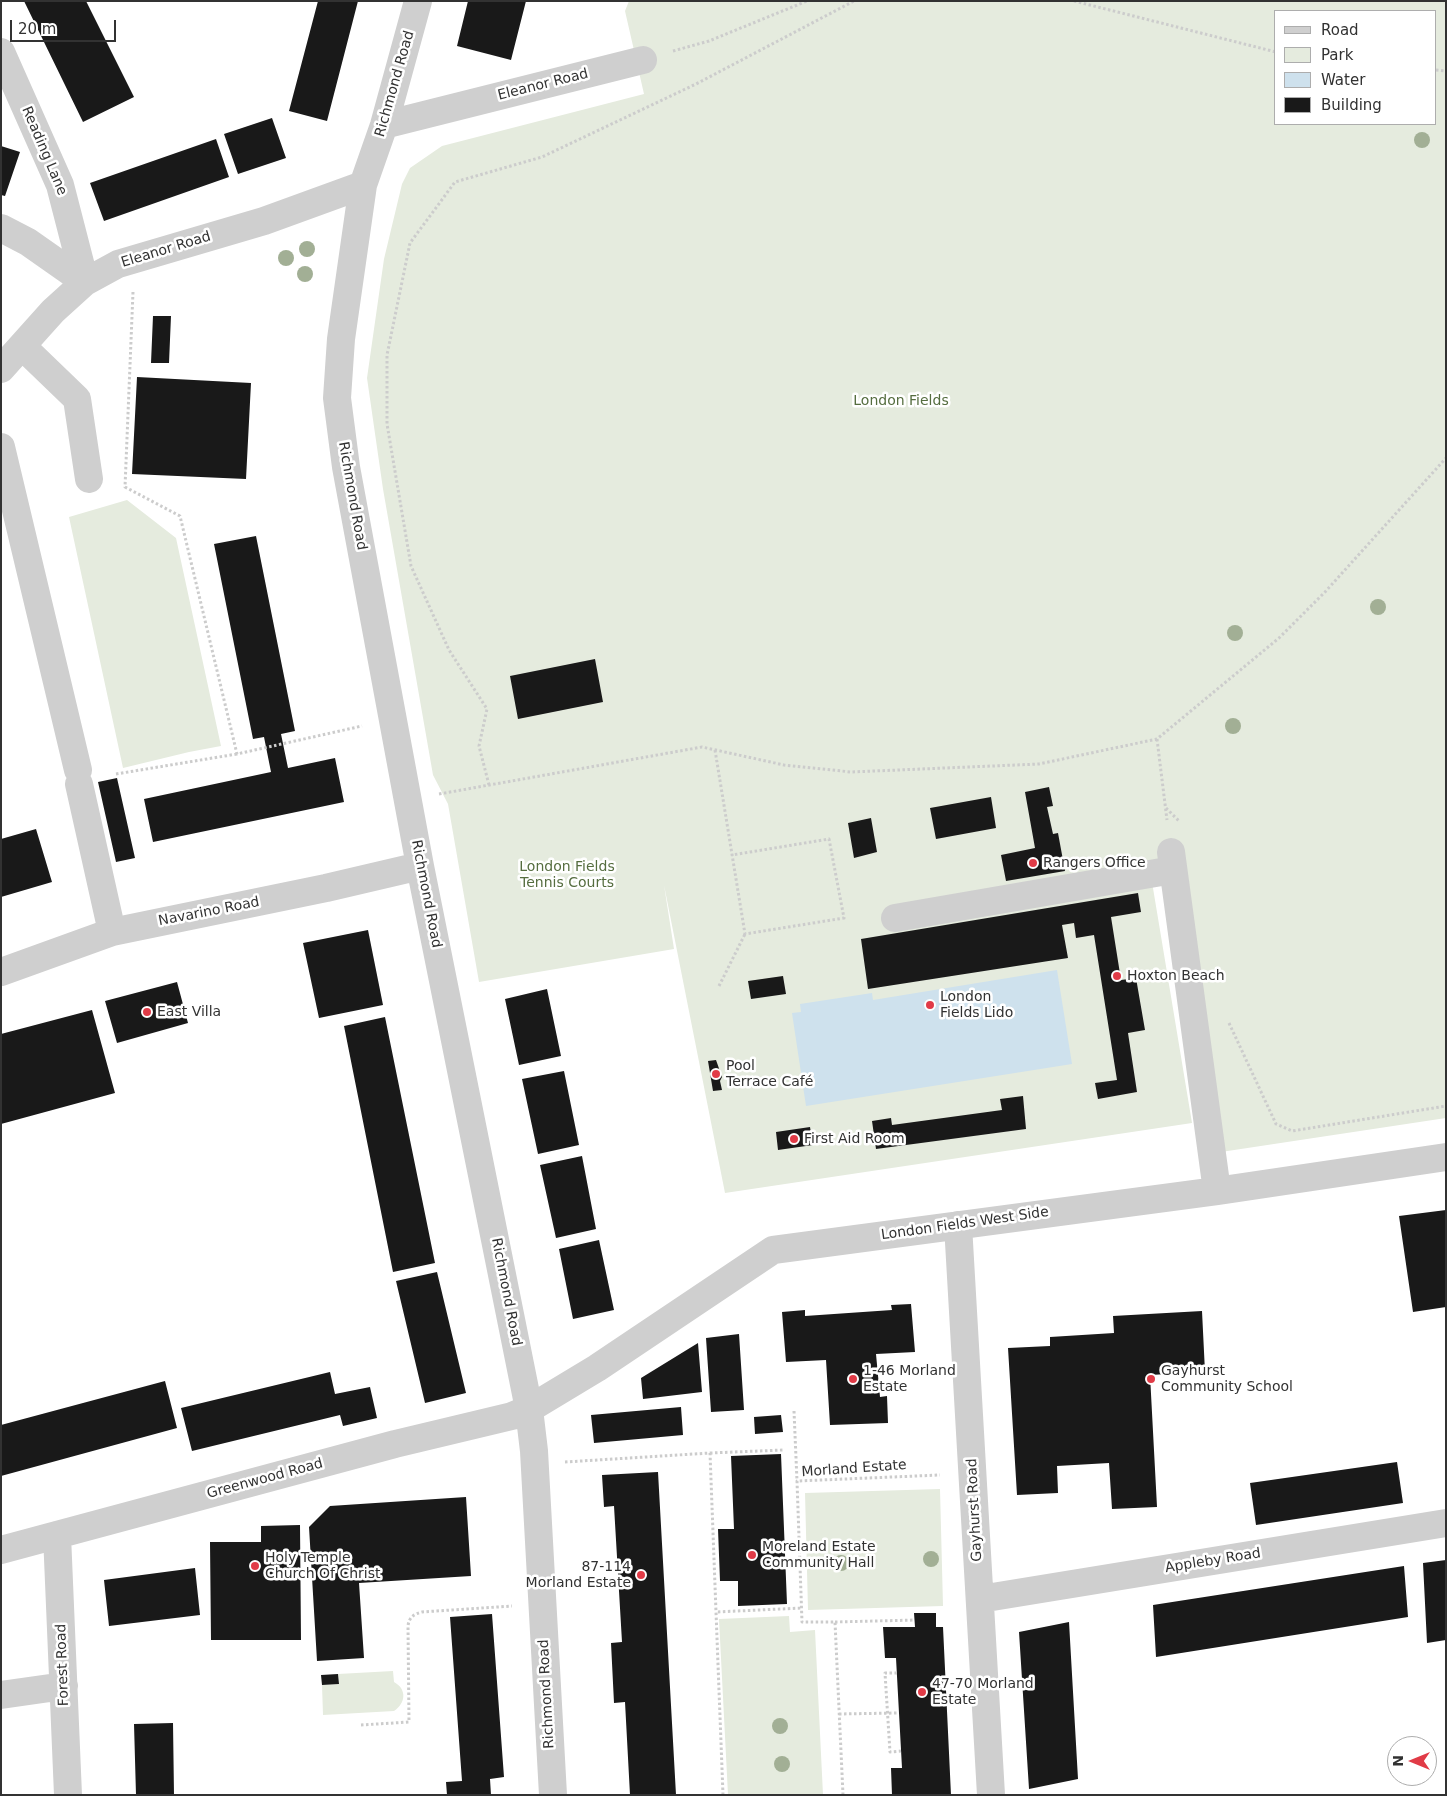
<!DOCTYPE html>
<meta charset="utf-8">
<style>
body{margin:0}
#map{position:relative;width:1447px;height:1796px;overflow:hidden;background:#fff;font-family:"DejaVu Sans",sans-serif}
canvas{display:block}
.frame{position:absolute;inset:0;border:2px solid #323232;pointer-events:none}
.legend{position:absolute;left:1274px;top:10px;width:162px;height:115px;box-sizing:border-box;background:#fff;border:1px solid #adadad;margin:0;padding:6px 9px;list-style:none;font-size:15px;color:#323232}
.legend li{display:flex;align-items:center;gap:10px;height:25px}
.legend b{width:25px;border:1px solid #adadad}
.north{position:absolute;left:1387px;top:1736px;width:50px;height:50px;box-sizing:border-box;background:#fff;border:1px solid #adadad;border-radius:50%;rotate:270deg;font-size:14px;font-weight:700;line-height:20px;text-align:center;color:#323232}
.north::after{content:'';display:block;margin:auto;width:18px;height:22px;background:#e13b47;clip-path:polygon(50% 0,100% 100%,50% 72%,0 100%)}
.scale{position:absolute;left:10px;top:20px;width:106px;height:22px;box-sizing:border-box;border:2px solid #323232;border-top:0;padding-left:6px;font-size:15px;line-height:18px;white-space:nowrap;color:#323232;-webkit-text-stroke:4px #fff;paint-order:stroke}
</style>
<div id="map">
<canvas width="1447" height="1796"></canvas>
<div class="frame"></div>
<ul class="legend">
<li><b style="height:6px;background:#cfcfcf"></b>Road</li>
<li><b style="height:14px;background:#e5ebde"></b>Park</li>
<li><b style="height:14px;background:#cee1ed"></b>Water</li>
<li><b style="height:14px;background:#191919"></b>Building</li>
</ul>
<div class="north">N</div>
<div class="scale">20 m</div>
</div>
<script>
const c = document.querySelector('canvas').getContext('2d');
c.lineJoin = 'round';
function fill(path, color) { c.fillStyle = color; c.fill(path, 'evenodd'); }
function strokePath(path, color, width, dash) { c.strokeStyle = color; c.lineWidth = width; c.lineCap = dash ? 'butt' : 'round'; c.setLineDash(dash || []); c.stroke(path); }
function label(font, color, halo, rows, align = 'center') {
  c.font = font + ' "DejaVu Sans",sans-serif'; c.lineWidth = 5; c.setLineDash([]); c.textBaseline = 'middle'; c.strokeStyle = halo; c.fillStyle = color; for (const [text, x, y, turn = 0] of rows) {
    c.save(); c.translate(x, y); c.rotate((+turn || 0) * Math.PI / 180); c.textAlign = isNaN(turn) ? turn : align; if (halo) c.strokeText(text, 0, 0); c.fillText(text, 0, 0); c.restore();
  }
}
fill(new Path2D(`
 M629 1H1446V1118L1221 1152 1185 868 1151 876 1192 1123 725 1193 664 885 674 949 479 982 448 804 433 775 383 489 367 378 384 259 402 184 410 168 442 146 644 94 625 11ZM1276 11H1436V124H1276Z
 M127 500 176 538 221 746 189 752 123 768 69 517Z
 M940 1489 943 1606 808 1610 805 1493Z
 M789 1616 790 1632 815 1630 823 1795H728L719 1619Z
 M393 1671 394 1682C407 1689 406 1703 394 1711L323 1715 322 1685 339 1684 338 1674Z`), '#e5ebde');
fill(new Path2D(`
 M1057 970 1072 1064 806 1106 792 1013 801 1012 800 1004 872 993 873 1000Z`), '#cee1ed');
fill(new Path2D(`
 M24 1H86L134 97 83 122Z
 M318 1H358L327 121 289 111Z
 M468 1H526L511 60 457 46Z
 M272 118 286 158 238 174 224 134Z
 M216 139 229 177 104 221 90 183Z
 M1 146 20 152 5 196 1 195Z
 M153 316H171L169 363H151Z
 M137 377 251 383 246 479 132 474Z
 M256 536 295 731 281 734 288 768 335 758 344 802 153 842 144 799 271 772 264 737 253 739 214 544Z
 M595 659 603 702 518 719 510 676Z
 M117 778 135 858 116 862 98 782Z
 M1049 787 1053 806 1047 807 1053 834 1058 833 1065 871 1006 881 1001 855 1035 848 1025 792Z
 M991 797 996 828 936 839 930 808Z
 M871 818 877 852 854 858 848 823Z
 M36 829 52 882 1 897V839Z
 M1138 893 1141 912 1111 917 1121 980 1136 978 1145 1030 1128 1033 1137 1092 1098 1099 1095 1083 1117 1080 1094 935 1076 938 1074 923 1062 925 1068 958 868 989 861 939Z
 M368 930 383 1005 319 1018 303 943Z
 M783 976 786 994 751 999 748 981Z
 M177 982 188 1023 117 1043 105 1001Z
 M547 989 561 1056 519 1065 505 999Z
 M92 1010 115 1093 1 1124V1034Z
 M385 1017 435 1263 393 1272 344 1026Z
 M716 1060 722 1077 720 1081 722 1090 713 1091 708 1061Z
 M564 1071 579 1145 538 1154 522 1079Z
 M1023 1096 1026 1129 876 1149 872 1121 891 1118 892 1125 1002 1110 1000 1099Z
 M810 1127 813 1145 778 1150 776 1132Z
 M582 1156 596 1229 556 1238 540 1165Z
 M1446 1210V1307L1413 1312 1399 1216Z
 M599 1240 614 1310 573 1319 559 1249Z
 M437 1272 466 1393 425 1403 396 1281Z
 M911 1304 915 1352 876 1354 880 1397 887 1396 888 1423 830 1425 826 1360 786 1362 782 1312 805 1310V1316L892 1310 891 1305Z
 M1202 1311 1205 1372 1150 1375 1157 1507 1112 1509 1109 1463 1057 1466 1058 1493 1017 1495 1008 1348 1050 1346V1337L1114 1333 1113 1316Z
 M739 1334 744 1410 711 1412 706 1338Z
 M698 1343 702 1392 643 1399 641 1378Z
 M330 1372 335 1394 370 1387 377 1418 343 1426 340 1415 192 1451 181 1408Z
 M165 1381 177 1428 1 1476V1425Z
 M681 1407 683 1435 594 1443 591 1415Z
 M781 1415 783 1432 755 1434 754 1417Z
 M781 1454 787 1604 738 1606V1581H720L718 1529H734L731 1456Z
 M1397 1462 1403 1503 1256 1525 1250 1483Z
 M658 1472 676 1795H630L625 1702 614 1703 611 1643 622 1642 614 1506 604 1507 602 1475Z
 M466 1497 471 1576 359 1583 364 1658 317 1661 309 1527 330 1506Z
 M300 1525 301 1640H211L210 1542H261V1526Z
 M1446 1560V1640L1427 1643 1423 1563Z
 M1404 1566 1408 1617 1156 1657 1153 1605Z
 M195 1568 200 1615 109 1626 104 1580Z
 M914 1613H936V1627H943L951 1795H892L891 1768H902L896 1658H885L883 1627H915Z
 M492 1614 504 1777 490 1779 491 1795H447L446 1782 462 1781 450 1617Z
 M1069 1622 1078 1779 1029 1789 1019 1632Z
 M338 1674 339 1684 322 1685 321 1675Z
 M173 1723 174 1795H136L134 1724Z`), '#191919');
strokePath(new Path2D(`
 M1074 1 1276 52
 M673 51 709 41 807 1
 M1436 70 1446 71
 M133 292 125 487 180 516 237 754 362 726
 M1157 739 1167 820
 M715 750 745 934 844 918 829 839 732 855
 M116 774 237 754
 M489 785 479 746 487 709 449 650 411 566 387 424V355L410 243 455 182 542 157 696 84 854 1
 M439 794 702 747 784 765 851 772 1039 764 1157 739 1279 638 1325 592 1446 458
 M1166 808 1179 821
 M719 986 745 934
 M1229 1023 1276 1124 1292 1131 1446 1106
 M794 1411 797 1481
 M710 1453 783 1450
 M565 1462 710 1453 716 1612
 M835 1622 915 1620
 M897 1673H885L890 1752 901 1751
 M839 1714 898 1713
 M361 1725 409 1722 408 1626C409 1617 414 1614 422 1612L512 1606
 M723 1795 716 1612 802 1608
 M843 1795 835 1622H802L797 1481 940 1475`), '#ccc', 3, [2.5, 2.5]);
strokePath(new Path2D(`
 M418 1 384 125 363 185 341 339 337 398 346 467 420 866 529 1409 534 1451 553 1795
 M1 52 60 185 85 282
 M384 125 643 60
 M1 228 28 242 85 282
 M22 346 77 399 89 479
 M1 369 53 311 85 282 118 264 264 221 363 185
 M1 447 78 770
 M79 784 112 932
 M1171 852 1217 1191
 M895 918 1173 870
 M1 972 112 932 326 888 420 866
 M958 1225 991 1795
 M57 1535 68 1795
 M1 1550 395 1444 512 1416 529 1409 597 1368 773 1250 1217 1191 1446 1157
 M980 1599 1446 1523
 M1 1695 64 1686`), '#cfcfcf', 28);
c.fillStyle = '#a2af95';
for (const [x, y] of [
 [1422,140],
 [307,249],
 [286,258],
 [305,274],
 [1378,607],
 [1235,633],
 [1233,726],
 [931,1559],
 [841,1563],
 [780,1726],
 [782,1764]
]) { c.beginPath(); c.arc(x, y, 8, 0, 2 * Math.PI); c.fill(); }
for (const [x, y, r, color] of [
 [1033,863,5,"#e13b47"],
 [1117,976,5,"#e13b47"],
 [930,1005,5,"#e13b47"],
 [147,1012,5,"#e13b47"],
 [716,1074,5,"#e13b47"],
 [794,1139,5,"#e13b47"],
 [853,1379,5,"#e13b47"],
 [1151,1379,5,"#e13b47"],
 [752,1555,5,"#e13b47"],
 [255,1566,5,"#e13b47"],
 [641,1575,5,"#e13b47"],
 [922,1692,5,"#e13b47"]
]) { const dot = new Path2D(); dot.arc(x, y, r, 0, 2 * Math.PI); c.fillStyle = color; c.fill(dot); strokePath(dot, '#fff', 2); }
label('14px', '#323232', '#fff', [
 ["Richmond Road",395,84,-74],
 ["Eleanor Road",543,85,-14],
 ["Reading Lane",44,151,67],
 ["Eleanor Road",166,250,-17],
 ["Richmond Road",352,496,80],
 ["Richmond Road",426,894,79],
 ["Navarino Road",209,912,-11],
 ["London Fields West Side",965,1224,-8],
 ["Richmond Road",506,1292,79],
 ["Morland Estate",854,1469,-4],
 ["Greenwood Road",265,1479,-15],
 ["Gayhurst Road",975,1510,-93],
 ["Appleby Road",1213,1561,-9],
 ["Forest Road",63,1665,-92],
 ["Richmond Road",547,1694,-93]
]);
label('14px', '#556d3f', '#fff', [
 ["London Fields",901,401],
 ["London Fields",567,867],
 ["Tennis Courts",567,883]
]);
label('14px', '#323232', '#fff', [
 ["Rangers Office",1043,863],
 ["Hoxton Beach",1127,976],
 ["London",940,997],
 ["Fields Lido",940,1013],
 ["East Villa",157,1012],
 ["Pool",726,1066],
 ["Terrace Café",726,1082],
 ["First Aid Room",804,1139],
 ["1-46 Morland",863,1371],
 ["Estate",863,1387],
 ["Gayhurst",1161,1371],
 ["Community School",1161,1387],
 ["Moreland Estate",762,1547],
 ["Community Hall",762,1563],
 ["Holy Temple",265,1558],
 ["Church Of Christ",265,1574],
 ["87-114",631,1567,"right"],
 ["Morland Estate",631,1583,"right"],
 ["47-70 Morland",932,1684],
 ["Estate",932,1700]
], 'left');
</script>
